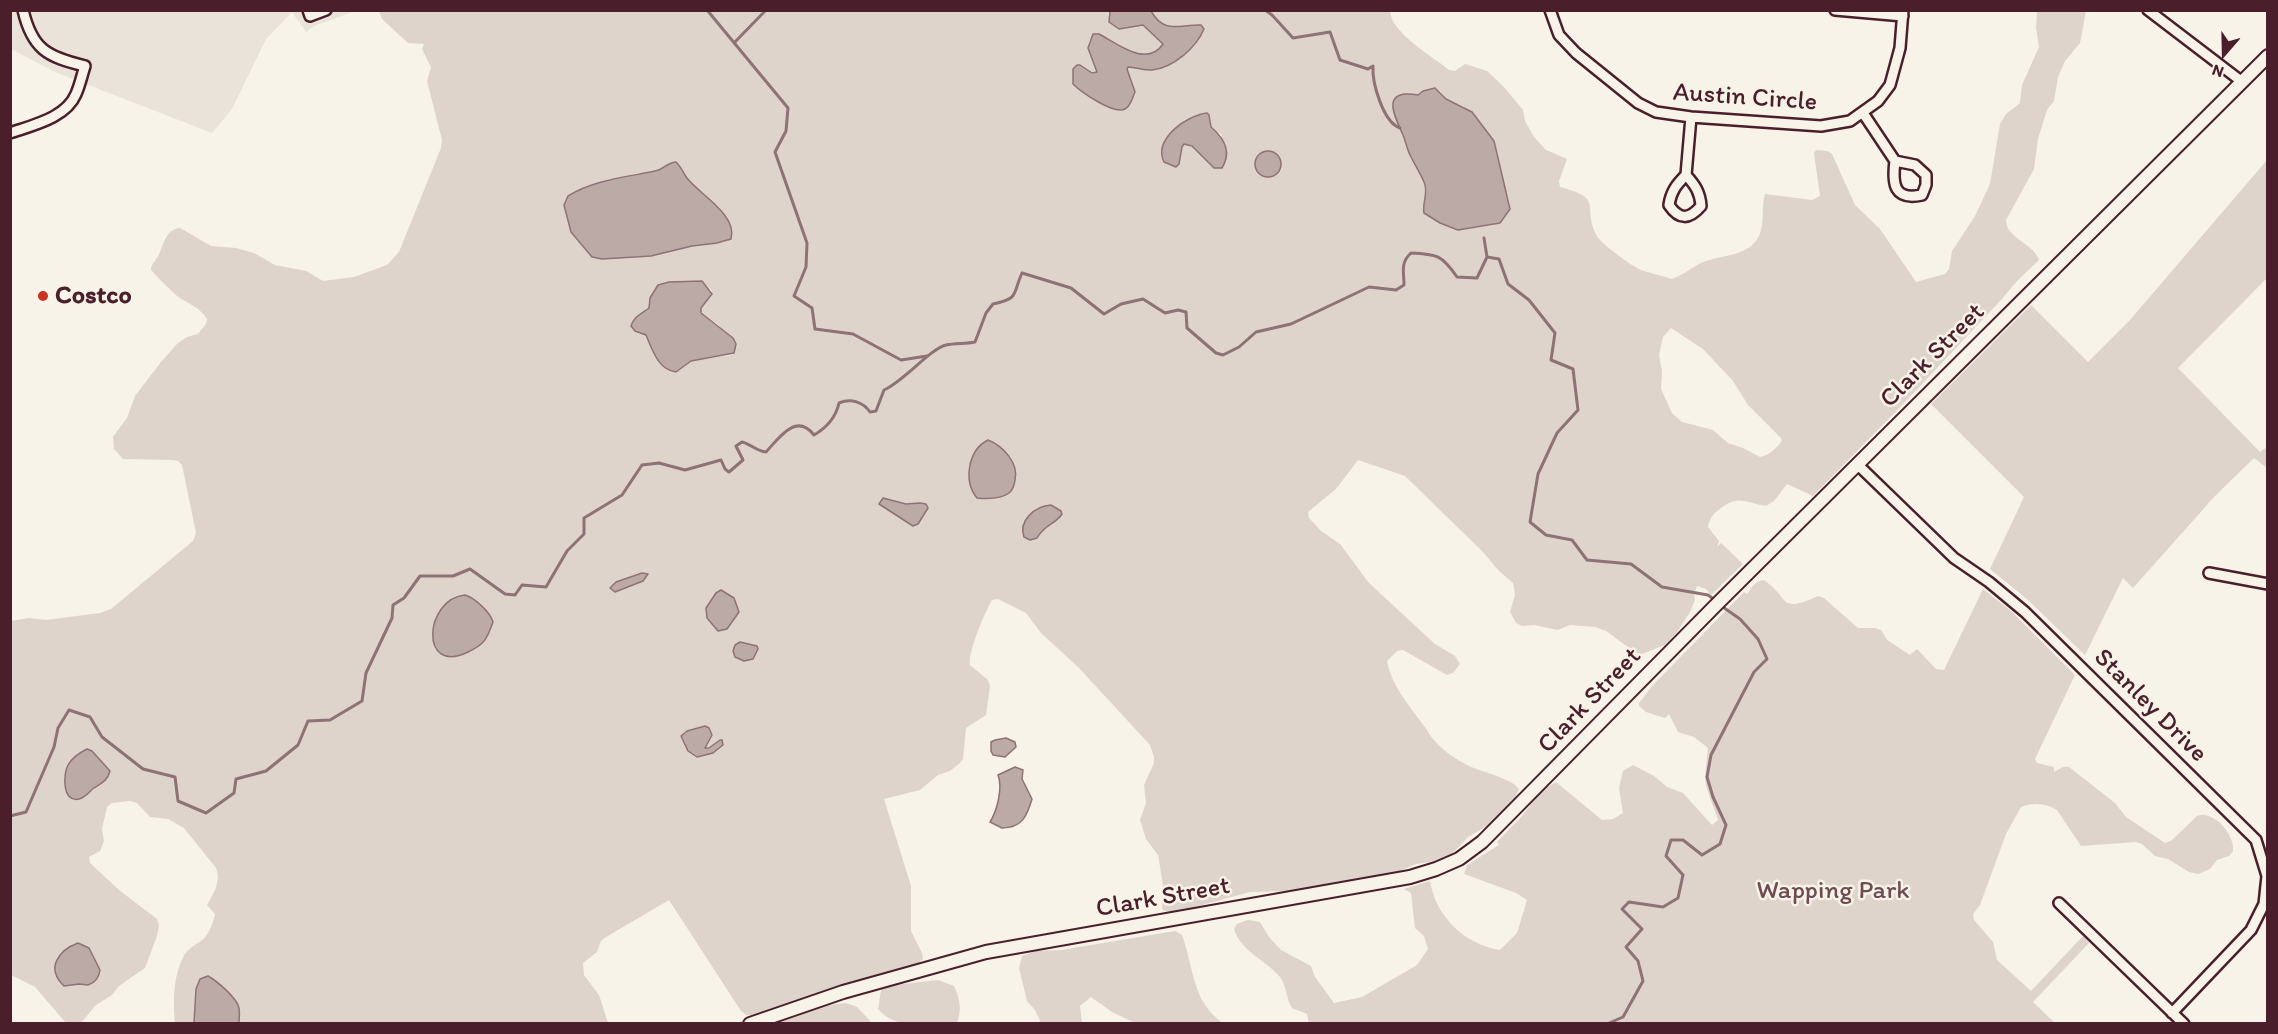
<!DOCTYPE html>
<style>
body{margin:0}
#map{position:relative;width:2278px;height:1034px;overflow:hidden;background:#f7f3e8;font-family:Itim,sans-serif}
canvas{display:block}
.frame{position:absolute;inset:0;border:12px solid #4a1f2b;pointer-events:none}
.north{position:absolute;left:2194px;top:24px;width:60px;height:60px;-webkit-text-stroke:4px #f7f3e8;paint-order:stroke;rotate:200deg;font-size:16px;font-weight:700;line-height:24px;text-align:center;color:#4a1f2b}
.north::after{content:'';display:block;margin:auto;width:21px;height:27px;background:#4a1f2b;clip-path:polygon(50% 0,100% 100%,50% 72%,0 100%)}
</style>
<div id="map">
<canvas width="2278" height="1034"></canvas>
<div class="frame"></div>
<div class="north">N</div>
</div>
<script>
const c = document.querySelector('canvas').getContext('2d');
c.lineJoin = 'round';
function fill(path, color) { c.fillStyle = color; c.fill(path, 'evenodd'); }
function strokePath(path, color, width, dash) { c.strokeStyle = color; c.lineWidth = width; c.lineCap = dash ? 'butt' : 'round'; c.setLineDash(dash || []); c.stroke(path); }
function label(font, color, halo, rows, align = 'center') {
  c.font = font + ' Itim,sans-serif'; c.lineWidth = 5; c.setLineDash([]); c.textBaseline = 'middle'; c.strokeStyle = halo; c.fillStyle = color; for (const [text, x, y, turn = 0] of rows) {
    c.save(); c.translate(x, y); c.rotate((+turn || 0) * Math.PI / 180); c.textAlign = isNaN(turn) ? turn : align; if (halo) c.strokeText(text, 0, 0); c.fillText(text, 0, 0); c.restore();
  }
}
fill(new Path2D(`
 M11 11H355L314 26 306 32 292 12 266 39 232 109 212 133 55 72 11 49Z`), '#eae3da');
fill(new Path2D(`
 M379 11H1110L1108 15 1122 29 1143 25 1162 41V47L1147 56 1135 53 1099 34 1093 35 1089 42 1097 72 1092 73 1080 65 1073 84 1093 99 1135 92 1127 69 1128 67 1149 71 1195 24C1177 28 1162 28 1151 11H1390C1391 33 1432 56 1449 70L1455 71 1465 64 1487 71 1504 87 1523 110 1525 121 1534 137 1546 150 1567 159 1559 181 1560 187C1606 199 1581 206 1597 236 1600 243 1633 267 1641 270 1651 273 1662 276 1672 279 1683 275 1691 268 1701 263 1720 254 1748 258 1759 236 1765 223 1761 206 1765 194L1812 200 1820 196 1814 153 1816 150 1828 151 1832 154 1855 205 1880 229 1916 282 1945 274 1949 269 1952 251 1975 216 1990 184 2000 124 2006 114 2020 103 2022 85 2039 47 2036 28 2037 11H2086L2080 43 2065 61 2058 77 2054 101 2047 110 2038 139 2034 169 2006 220C2006 238 2033 243 2039 260L2017 281 2002 299 1907 400 1813 496 1787 484 1774 501 1766 506C1747 503 1738 494 1721 508 1713 514 1710 517 1708 527L1719 541 1717 547 1721 543 1743 564 1711 595 1706 589 1697 586 1694 594 1695 600 1690 612 1677 632 1665 645 1642 654 1636 653 1606 631 1595 627 1570 625 1558 630 1534 625 1522 626 1516 623 1510 612 1515 595 1513 583 1499 571 1483 552 1405 476 1358 460 1336 489 1308 512 1309 518 1321 531 1340 544 1369 583 1435 644 1455 656 1460 664 1453 673 1447 675 1403 650 1397 651 1387 661C1392 687 1409 705 1424 726 1428 730 1430 737 1435 741 1443 751 1457 760 1469 766 1482 772 1513 779 1519 789L1514 800 1494 822 1468 837 1452 854 1441 860 1416 864 1399 871 1339 883 1289 891 1250 892 1180 911C1173 912 1168 913 1162 909L1163 886 1159 860 1158 855 1146 839 1140 820 1146 803 1144 785 1154 763V757L1150 745 1079 668 1041 633 1026 613 998 599 992 600C985 611 967 655 970 665L988 680 990 686 986 715 966 728 963 759 960 763 950 771 938 775 920 790 884 799 911 886V931L922 953 923 959 918 963 752 1015H746L741 1011 669 900 606 937 601 941 597 952 583 963 584 975 599 995 608 1023H239C240 1001 233 1003 222 987L195 998 194 1023H175C173 1001 173 974 185 954 191 945 201 943 206 936 210 931 214 920 215 914L207 905C214 893 221 882 216 868L184 828 168 819 150 817 137 803 130 801 112 803 107 807 102 829 104 841 100 851 89 857 90 863 119 890 157 919 159 925 157 936 145 968 119 986 112 995 96 1005 80 1024 66 1023 35 987 11 975V621L29 618 46 620 100 613 111 609 193 541 196 533 182 465 178 461 172 460 123 459 114 449 113 437 127 418 135 396 161 362 177 344 187 337 198 334 206 324 207 319C200 308 190 304 180 298 174 294 156 276 151 270 151 264 154 263 157 258 164 246 164 230 180 228L211 246 236 248 254 253 275 265 306 271 323 281 354 277 387 265 399 252 441 148 442 140 427 81 431 67 422 49 424 44 408 43 382 19ZM1440 91 1446 99 1463 106 1494 141 1500 175 1510 203 1494 225 1458 230 1423 207 1426 196 1425 183 1410 155 1403 136ZM1198 114 1210 118 1211 127 1222 135 1214 168 1192 146 1184 144C1179 151 1183 161 1176 167L1161 154C1165 137 1181 119 1198 114ZM658 171H683L688 179 707 197 728 241 692 246 651 256 602 259 600 183 639 173ZM702 281 712 291 711 297 701 308V314L719 325 735 350 732 355 691 361 681 369 667 370 653 353 646 335 635 331 636 316 649 308 650 298 658 285ZM1671 328 1703 349 1733 381 1748 405 1781 438 1782 441C1776 449 1769 455 1760 457L1743 448 1728 443 1713 430 1682 422 1672 413 1661 389 1662 371 1659 355 1663 337ZM883 498 906 504 920 503 913 526ZM1051 505 1061 511 1059 519 1045 526 1037 538 1030 540 1025 537 1022 532 1026 523ZM721 591 734 598 710 623 706 609ZM471 597 493 619 487 639ZM83 751 105 781 82 798 65 786C63 770 71 760 83 751ZM65 951 88 985 62 984 60 953Z
 M2267 160V278L2178 368 2260 452 2267 447V468L2254 458 2215 496 2133 588 2123 578 2085 655 2028 600 1990 569 2024 497 1931 404 2031 305 2088 362 2130 320Z
 M1764 580C1791 599 1778 614 1818 596L1824 598 1858 628H1875L1881 630 1887 640 1910 655 1917 649 1936 669 1944 670 1983 589 2011 611 2075 675 2035 759 2037 763 2054 767V772L2063 767H2069L2115 803 2126 817 2165 843 2171 841 2197 816C2214 810 2235 835 2233 851L2229 856 2217 860 2210 869 2198 874 2189 872 2168 859 2155 856 2142 844 2136 842 2081 846 2057 810C2047 803 2032 802 2021 807L2006 834 1980 905 1973 914 1974 920 1993 942 1997 960 2031 991 2083 936 2089 943 2033 1002 2055 1023 1309 1024 1307 1014 1292 1008C1286 999 1287 986 1280 977 1266 960 1241 952 1234 929L1237 924 1248 920 1260 922 1269 937 1281 950 1311 966 1315 977 1334 1003 1362 997 1417 965 1428 949 1424 936 1415 928 1411 893 1404 889 1430 881C1436 917 1464 944 1500 950L1517 933 1527 900 1516 893 1464 874 1467 865 1499 845 1497 842 1522 816 1541 791 1556 782 1602 820 1613 819 1623 813 1619 788 1623 771 1633 765 1654 776 1667 787 1683 793 1712 825 1718 820 1706 786 1705 776 1708 748 1694 737 1678 732 1669 714 1665 718 1646 712 1639 706V703L1652 686 1744 592 1747 594C1752 587 1755 581 1764 580Z
 M1175 931 1182 935C1194 968 1192 1002 1223 1023H1135L1112 1012 1091 997 1080 1006 1082 1023H1041L1035 1010 1027 1001 1019 968 1022 956 1036 951 1061 950Z
 M938 980 954 986C960 998 962 1011 957 1023 931 1024 896 1031 878 1009L881 990 886 986Z
 M846 1003 857 1007 872 1023H777L828 1005Z`), '#ded4cc');
const water = new Path2D(`
 M1110 11H1151C1165 35 1179 24 1201 25L1204 29C1196 48 1173 68 1152 70 1144 71 1136 67 1128 67L1127 69 1135 92C1132 98 1131 106 1125 109 1114 115 1081 92 1073 84V69L1077 65H1080L1092 73 1097 72 1088 48 1093 34H1099C1118 44 1147 68 1163 44L1143 25 1119 29 1109 22Z
 M1435 88 1446 99 1472 112 1494 141 1510 209 1500 223 1458 230 1440 223 1424 213C1422 202 1429 193 1424 182 1420 173 1415 165 1411 157 1407 150 1406 142 1403 135 1393 113 1381 89 1418 95L1423 91Z
 M1207 113 1209 115 1211 127C1224 138 1232 152 1222 168H1214L1192 146 1184 144 1182 147 1179 164 1176 167 1164 162C1153 139 1187 115 1207 113Z
 M1255 164a13 13 0 1 1 26 0a13 13 0 1 1-26 0Z
 M676 162C681 167 683 172 687 178 699 194 738 215 731 239L717 243 692 246 651 256 602 259 592 257 571 232 564 205 568 196C594 180 626 177 655 171 663 170 666 163 676 162Z
 M702 281 712 294 701 308V313L733 338 736 344 734 353 691 361 676 372C658 370 652 349 646 335L635 331 631 326C634 316 641 314 649 308L650 298 658 285 669 282Z
 M988 440C1003 446 1019 463 1015 480 1014 485 1014 489 1009 493 1001 499 987 499 977 498 963 481 968 450 988 440Z
 M883 498 906 504 920 503 926 504 928 508 918 524 913 526 879 504Z
 M1051 505 1061 511 1062 514C1056 524 1045 524 1037 538L1030 540 1024 537C1018 521 1035 506 1051 505Z
 M642 573 648 574 643 581 615 592 610 588 616 582Z
 M721 590 734 598 739 612 727 629 718 631 707 618 706 608 716 593Z
 M465 595C475 598 490 612 493 622 487 639 485 644 468 652 419 676 424 599 465 595Z
 M740 642 757 646 758 649 753 659 744 661 735 657 733 651 735 645Z
 M705 726 709 728 712 735 705 748H709L720 740H722L723 745 713 753 697 757 688 751 681 736 687 731Z
 M1006 738 1015 742 1016 747 1005 757 993 755 991 751V742L995 740Z
 M87 749 92 751 110 771C108 780 102 783 94 788 90 791 85 798 79 799 62 803 63 774 68 765 72 758 79 753 87 749Z
 M1015 767 1023 770 1022 779 1032 799C1027 816 1022 828 1002 828L990 822C997 811 1003 788 998 775Z
 M78 943 89 948 100 970C99 977 95 983 88 985L79 984 64 986C45 968 59 950 78 943Z
 M208 976C217 981 237 998 239 1008 240 1013 239 1019 239 1023H194L196 989 200 979Z`);
fill(water, '#bcaaa7');
strokePath(water, '#8e7275', 1.5);
strokePath(new Path2D(`
 M707 10 788 108 786 131 775 152 807 243 806 267 794 296 812 308 815 329 853 334 901 360 927 356
 M1265 10 1272 15 1293 38 1330 32 1340 60 1368 69 1373 66C1372 83 1383 122 1400 128
 M734 43 766 10
 M1484 238 1487 257
 M10 816 26 812 54 747 58 728 69 710 90 717 102 737 143 769 175 777 178 801 206 813 234 793 236 779 266 771 298 745 308 721 330 720 362 701 366 673 392 618 393 605 404 598 420 576H453L470 569 505 594 515 595 522 585 546 587 567 551 584 534V518L622 495 642 465 659 463 685 470 721 460 725 469 729 472 743 460 736 446 742 442C751 444 756 451 766 452 779 438 796 412 814 435 826 428 836 417 839 403 851 398 863 402 870 412L876 411 884 390C904 381 930 349 946 345 955 343 966 344 975 342L986 313 993 304C1020 298 1012 295 1022 273L1071 288 1104 314 1121 304 1143 299 1165 313 1178 310 1186 312 1187 328 1216 353 1223 355 1239 347 1256 332 1291 324 1369 287 1396 290 1404 285C1404 272 1400 263 1411 253 1437 254 1442 255 1457 277L1477 278 1487 257 1499 259 1508 284 1529 300 1555 333 1551 360 1573 369 1578 410 1557 433 1538 474 1530 522 1546 535 1572 540 1587 560 1631 564 1662 587 1708 595 1715 600
 M1607 1024 1623 1017 1643 981 1638 961 1626 947 1642 929 1622 909 1629 902 1663 907 1678 898 1683 875 1666 856 1671 840H1683L1702 855 1720 844 1726 825 1713 797 1707 777 1711 755 1754 672 1767 659 1758 639 1740 619 1720 605`), '#8e7275', 3);
const minor = new Path2D(`
 M308 10 310 16 326 10
 M1550 10 1559 35 1576 53 1638 103 1656 112 1691 117 1821 126 1850 121 1878 101 1890 85 1900 48 1903 10
 M1835 10 1903 16
 M2148 10 2241 81
 M1863 113 1895 161C1892 184 1894 201 1922 195L1926 185V175L1915 165 1895 161
 M10 133C33 125 66 118 76 94 80 85 82 75 85 66 47 57 32 49 23 10
 M1686 175C1695 185 1700 192 1701 206 1689 220 1679 220 1669 205 1671 191 1677 184 1686 175L1691 117
 M1857 464 1954 558 1989 582 2025 612 2256 840 2267 876 2264 904 2251 930 2172 1013
 M2209 573 2268 584
 M2059 903 2184 1024`);
const secondary = new Path2D(`
 M750 1024 843 992 986 952 1410 877 1436 869 1459 859 1482 842 1715 606 2268 56`);
strokePath(minor, '#4a1f2b', 14);
strokePath(secondary, '#4a1f2b', 16);
strokePath(minor, '#f7f3e8', 9);
strokePath(secondary, '#f7f3e8', 12);
for (const [x, y, r, color] of [
 [43,296,6,"#c8321e"]
]) { const dot = new Path2D(); dot.arc(x, y, r, 0, 2 * Math.PI); c.fillStyle = color; c.fill(dot); strokePath(dot, '#f7f3e8', 2); }
label('26px', '#4a1f2b', '#f7f3e8', [
 ["Austin Circle",1745,98,4],
 ["Clark Street",1933,356,-45],
 ["Clark Street",1590,701,-46],
 ["Stanley Drive",2150,706,45],
 ["Clark Street",1163,898,-10]
]);
label('bold 26px', '#4a1f2b', '#f7f3e8', [
 ["Costco",55,296]
], 'left');
label('26px', '#6f4c53', '#f7f3e8', [
 ["Wapping Park",1833,891]
]);
</script>
